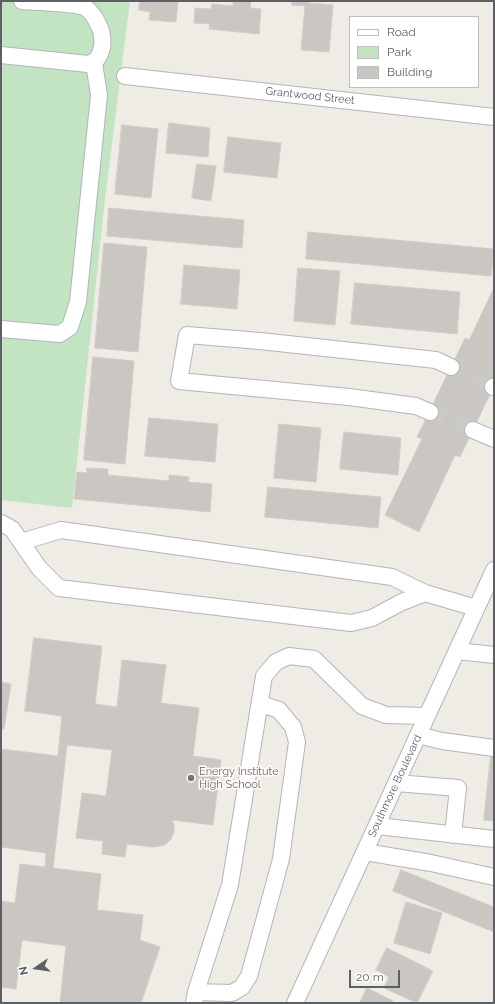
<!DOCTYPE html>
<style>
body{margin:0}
#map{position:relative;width:495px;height:1004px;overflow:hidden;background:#eeece5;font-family:Raleway,sans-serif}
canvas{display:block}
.frame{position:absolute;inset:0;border:2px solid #5c6064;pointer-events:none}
.legend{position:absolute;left:349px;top:16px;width:130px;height:72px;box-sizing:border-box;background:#fff;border:1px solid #bebfc1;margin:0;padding:5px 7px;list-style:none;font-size:12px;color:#5c6064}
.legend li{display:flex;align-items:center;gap:8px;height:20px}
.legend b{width:20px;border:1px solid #bebfc1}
.north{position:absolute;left:16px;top:948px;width:40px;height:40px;-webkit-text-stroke:3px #fff;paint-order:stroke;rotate:257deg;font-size:11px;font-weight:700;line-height:16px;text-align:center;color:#5c6064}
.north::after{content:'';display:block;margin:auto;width:14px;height:18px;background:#5c6064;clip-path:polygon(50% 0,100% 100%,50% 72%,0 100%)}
.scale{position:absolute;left:349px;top:970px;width:51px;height:18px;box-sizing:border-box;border:2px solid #5c6064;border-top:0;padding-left:5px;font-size:12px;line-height:14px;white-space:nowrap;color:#5c6064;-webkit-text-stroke:3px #fff;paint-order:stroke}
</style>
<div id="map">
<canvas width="495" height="1004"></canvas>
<div class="frame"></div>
<ul class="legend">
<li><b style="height:5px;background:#fff"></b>Road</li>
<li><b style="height:11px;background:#c3e4c3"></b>Park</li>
<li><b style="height:11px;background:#cac7c2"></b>Building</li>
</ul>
<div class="north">N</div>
<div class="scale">20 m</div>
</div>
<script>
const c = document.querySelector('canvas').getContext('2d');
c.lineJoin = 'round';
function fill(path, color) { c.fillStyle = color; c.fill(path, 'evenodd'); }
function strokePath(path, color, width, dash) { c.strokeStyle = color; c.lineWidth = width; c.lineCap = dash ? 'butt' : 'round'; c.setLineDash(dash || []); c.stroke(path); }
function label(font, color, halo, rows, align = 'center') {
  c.font = font + ' Raleway,sans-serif'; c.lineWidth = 3; c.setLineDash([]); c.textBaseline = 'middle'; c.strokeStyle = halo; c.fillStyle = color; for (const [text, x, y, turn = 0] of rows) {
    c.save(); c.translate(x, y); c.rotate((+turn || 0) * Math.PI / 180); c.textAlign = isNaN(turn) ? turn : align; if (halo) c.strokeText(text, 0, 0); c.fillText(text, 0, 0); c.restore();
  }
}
fill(new Path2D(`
 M1 1H130L105 199 72 508 1 500Z`), '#c3e4c3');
const building = new Path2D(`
 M140 1H178L176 22 149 20 150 12 139 10Z
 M233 1H251L250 8 261 9 259 34 209 29 210 24 194 23 195 8 211 9 212 4 233 6Z
 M292 1H308V3L333 5 329 52 301 50 305 6 292 5Z
 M169 123 210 128 208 157 166 153Z
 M122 125 158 129 151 198 115 194Z
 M228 137 281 143 277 178 224 172Z
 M197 164 216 166 211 201 192 198Z
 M109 208 244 220 242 248 107 236Z
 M308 232 494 249 491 276 306 259Z
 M104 243 147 247 138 352 95 348Z
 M184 265 240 270 237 309 181 304Z
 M298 268 340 271 335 325 294 321Z
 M355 283 460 292 457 334 351 324Z
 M494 288V386L460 457 455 455 419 532 385 515 422 439 417 437 465 338 469 340Z
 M93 357 134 361 125 464 84 460Z
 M149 418 218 424 215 462 145 456Z
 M279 424 321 428 316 482 274 478Z
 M344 432 401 438 398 475 340 469Z
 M87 468 108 469V475L169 481V475L189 477 188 482 212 484 210 512 74 499 77 472 87 473Z
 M268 487 381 497 378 528 265 517Z
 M34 638 102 646 95 704 117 707 122 660 166 665 161 703 199 708 193 756 221 760 213 825 172 820 174 825V832L171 839 166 844 160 846 152 847 127 844 125 857 102 854 103 841 76 838 82 793 106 796 112 750 67 745 53 868 101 874 97 910 143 915 140 940 160 947 141 1003H60L66 946 22 940 16 989 1 987V901L15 903 20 864 45 867 46 853 1 847V749L58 756 62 716 25 711Z
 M1 682 11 684 4 729H1Z
 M491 756H494V821L484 820Z
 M401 870 494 907V932L393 891Z
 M406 902 442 913 430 954 394 943Z
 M387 948 433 971 417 1003 384 988 389 977 376 970Z
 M367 988 393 1001 392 1003H360Z`);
fill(building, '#cac7c2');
strokePath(building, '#d2cdc3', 1);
strokePath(new Path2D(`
 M451 367 493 387
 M430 412 473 430`), '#cac9c5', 16, [16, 8]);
const minor = new Path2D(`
 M1 55 88 64C97 62 100 56 102 47 103 41 102 31 99 26 96 19 93 13 86 8 78 3 34 2 22 1
 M125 76 494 117
 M1 329 60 334 70 327 78 302 99 95 94 63
 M493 387H494
 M430 412 416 406 349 397 179 381 187 335 260 341 436 360 451 367
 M473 430 494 439
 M1 523 12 529 39 568 59 588 351 623 372 618 402 602 425 593 476 608
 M21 542 61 530 392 577 425 593
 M457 651 494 655
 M418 735 442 741 494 748
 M396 783 458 788 453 835
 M377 826 494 839
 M365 852 431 863 494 877
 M196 992 232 993 242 987 249 976 281 859 297 742 293 727 279 710 261 704
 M194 1003 196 992 230 885 264 676 276 662 289 656 314 659 362 706 386 715 427 716
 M295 1003 494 570`);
strokePath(minor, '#b2b5b9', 18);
strokePath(minor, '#fff', 16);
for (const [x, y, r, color] of [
 [191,778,4,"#8d6e63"]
]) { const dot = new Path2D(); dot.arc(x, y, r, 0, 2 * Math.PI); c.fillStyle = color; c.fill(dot); strokePath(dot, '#fff', 1.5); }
label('11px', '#5c6064', '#fff', [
 ["Grantwood Street",310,96,6],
 ["Southmore Boulevard",395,786,-65]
]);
label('11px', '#785e54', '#fff', [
 ["Energy Institute",199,772],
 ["High School",199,785]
], 'left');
</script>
